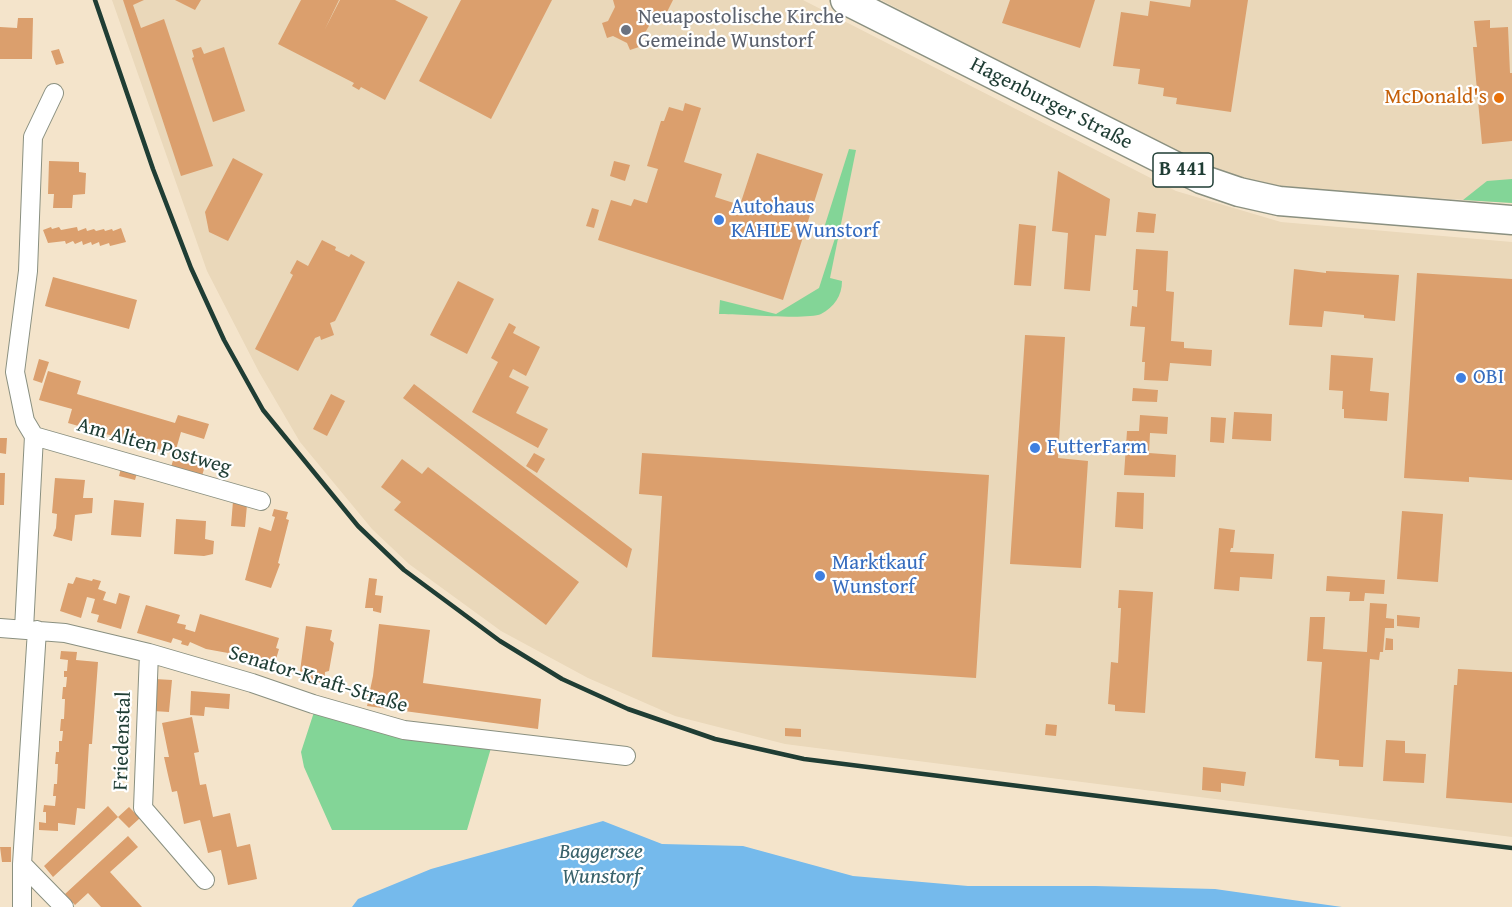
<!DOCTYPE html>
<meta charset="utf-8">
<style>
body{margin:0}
canvas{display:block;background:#f4e4cb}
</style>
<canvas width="1512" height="907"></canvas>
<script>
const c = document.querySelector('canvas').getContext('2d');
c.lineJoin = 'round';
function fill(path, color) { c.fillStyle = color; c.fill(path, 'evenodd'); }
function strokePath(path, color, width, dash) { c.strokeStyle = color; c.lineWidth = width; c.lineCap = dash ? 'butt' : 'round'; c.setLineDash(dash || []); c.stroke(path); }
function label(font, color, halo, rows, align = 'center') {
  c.font = font + ' "Gentium Book Plus",serif'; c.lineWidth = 4.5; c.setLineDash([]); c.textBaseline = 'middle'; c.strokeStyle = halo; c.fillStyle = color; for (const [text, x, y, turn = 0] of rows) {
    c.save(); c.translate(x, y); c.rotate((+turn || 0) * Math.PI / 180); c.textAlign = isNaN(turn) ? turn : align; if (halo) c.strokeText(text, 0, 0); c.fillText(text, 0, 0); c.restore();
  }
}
fill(new Path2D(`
 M112 0H803L1176 191 1281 222 1512 242V837L785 744 675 716 588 678 501 631 409 564 372 529 300 442 259 372 207 271Z
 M881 0H1512V203L1282 188 1209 169Z`), '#ead8ba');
fill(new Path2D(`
 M849 149 856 150 830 278 842 281C842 296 834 307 821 314 808 320 738 314 719 314L720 300 776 314 819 288 837 232 824 228Z
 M1512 179V203L1463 200 1487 181Z
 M314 712 491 748 467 830H332L304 767 301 752Z`), '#83d597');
fill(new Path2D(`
 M603 821 662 844 743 846 853 876 968 886H1095L1215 889 1342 907H352L358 899 431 869Z`), '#75baec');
fill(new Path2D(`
 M123 0H144L133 5 141 28 164 19 213 166 181 176Z
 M175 0H201L195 10Z
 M301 0H339L325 29 340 0H395L428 17 385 100 361 87 359 90 352 86 354 83 278 44Z
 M461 0H552L491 119 419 81Z
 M613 0H673L663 20 650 24 642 38 645 45 630 50 627 43 613 36 607 38 602 23 608 21 615 7Z
 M1010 0H1095L1080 48 1002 23Z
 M1191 0H1248L1231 112 1176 104 1177 98 1163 96 1164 88 1138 84 1140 69 1113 66 1121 12 1148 16 1150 1 1190 7Z
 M18 18H33L32 59H0V27L17 28Z
 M1490 20V28L1508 27 1510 73H1512V141L1482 144 1473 47H1477L1474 21Z
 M201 47 204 54 224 47 245 111 213 122 192 58 194 57 192 50Z
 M59 49 64 63 56 65 51 51Z
 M685 103 701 108 684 162 722 174 715 197 740 205 757 153 823 174 783 300 598 240 611 200 631 206 634 199 647 203 658 169 647 166 661 121H664L669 107 683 111Z
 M233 158 263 174 228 241 209 232 205 212Z
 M49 161 79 162V172L86 173 85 194 73 195 72 208H53L54 194H48Z
 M614 161 630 165 625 181 610 176Z
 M1058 171 1110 199 1106 236 1095 235 1090 291 1064 289 1068 233 1052 231Z
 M592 208 599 210 594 228 586 226Z
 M1138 212 1156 214 1154 233 1136 232Z
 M1019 224 1036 226 1031 286 1014 285Z
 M51 227 52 229 59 227 61 230 77 227 78 231 86 228 87 231 94 229 96 231 104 229 105 231 112 229 113 231 121 228 126 242 110 246 109 243 100 246 99 242 92 245 91 242 83 245 82 241 75 244 73 241 66 244 65 241 48 243 43 230Z
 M322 240 336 247 335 250 349 257 351 254 365 262 335 321 330 323 334 335 321 340 320 336 315 338 298 371 255 349 293 275 290 273 297 260 308 266Z
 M1136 249 1168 251 1166 291 1174 292 1171 341 1184 342V348L1212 350 1211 366 1170 363 1168 381 1144 380 1145 362H1142L1145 327 1130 326 1132 306 1137 307 1138 290H1133Z
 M1294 269 1326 273V271L1399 275 1395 321 1364 318V315L1324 311 1322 327 1289 325Z
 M1417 273 1512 279V480L1469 477V482L1404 478Z
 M53 277 137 300 129 329 45 306Z
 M458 281 494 299 467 354 430 335Z
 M509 323 516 327 513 333 540 347 526 376 513 369 509 377 529 387 516 413 548 429 538 448 472 412 498 362 491 358Z
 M1025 335 1065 337 1058 458 1088 461 1081 568 1010 564Z
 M1331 355 1373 358 1370 391 1389 393 1387 421 1344 418V409H1342L1343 391 1329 390Z
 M39 359 49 362 42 383 33 380Z
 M48 371 81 381 77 394 175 423 178 415 209 424 204 439 181 432 175 453 206 462 202 476 171 467 175 454 68 423 72 409 39 400Z
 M414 384 632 549 627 568 403 398Z
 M1133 388 1158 390 1157 402 1132 401Z
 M331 394 345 401 327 436 313 429Z
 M1234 412 1272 414 1271 441 1232 439Z
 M1140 415 1168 417 1167 434 1150 433 1149 453 1176 455 1175 477 1124 475 1127 431H1139Z
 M1211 417 1226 418 1224 443 1210 442Z
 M0 438H7L6 454 0 453Z
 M534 453 545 459 537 473 526 466Z
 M642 453 989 475 976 678 652 657 662 496 639 494Z
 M402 459 422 474 428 467 579 582 546 625 394 510 401 502 381 487Z
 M121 468 137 473 135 480 119 476Z
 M0 473H5L4 505H0Z
 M55 478 85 480 83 498H93L92 513 75 515 72 541 53 536 56 528 57 514 52 513Z
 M1117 492 1144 493 1143 529 1115 527Z
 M114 500 144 503 141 537 111 535Z
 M233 501 247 505 245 527 231 526Z
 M274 509 288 512 286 519 289 520 278 563 280 564 271 588 245 580 259 527 271 531 275 517 272 516Z
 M1402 511 1443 514 1438 582 1397 579Z
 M176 519 206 521 205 539 214 541 213 554 204 556 174 554Z
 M1219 528 1235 530 1233 548H1231L1230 552 1274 554 1272 579 1240 577 1239 591 1214 589Z
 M1327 576 1385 580 1384 594 1365 593 1364 601H1349L1350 592 1326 591Z
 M76 577 92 581 93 579 101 581 98 589 106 592 103 600 116 604 119 593 130 596 121 629 97 622 99 615 91 613 95 599 87 597 81 618 60 611 68 583 73 584Z
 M369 578 377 579 375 595 383 596 381 613 373 611V608H365Z
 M1119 590 1153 592 1145 713 1115 711V705L1108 704 1111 662 1118 663 1121 608H1118Z
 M1370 603 1387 604 1386 618 1394 619V628H1385L1383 652H1380L1379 660 1370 659 1363 767 1339 766V760L1315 758 1322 662 1307 661 1310 617H1325L1323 649 1367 652Z
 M146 605 180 615 177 623 186 625 185 629 195 632 200 614 279 638 276 648 279 649 274 666 257 661 256 663 243 657 242 659 235 657 227 655 228 653 206 649 190 642 188 646 181 644 182 641 173 638 171 643 137 633Z
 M1397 615 1420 617 1419 628 1397 626Z
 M379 624 430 630 423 683 541 699 538 729 367 706 369 698H366L367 695H369L373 676Z
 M306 626 332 630 330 640 334 643 329 671 325 672 324 683 299 679Z
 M1386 638 1393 639V650H1385Z
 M61 651 77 652 76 660 98 662 92 744H89L85 809 77 808 75 825 58 823V831L39 830V822L46 823V812H43L44 805 55 806 56 796H53L54 784H57L58 764H55L56 752H59V741H62L63 731H60L61 719H64L65 699H62L63 687H66L67 677H64V671H67L68 660 60 659Z
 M1458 669 1512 672V803L1446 798 1454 685H1457Z
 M155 679 172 680 169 712 153 711Z
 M191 691 230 694 229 709 205 707 204 716 190 715Z
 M192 717 199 752 194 753 200 785 206 784 213 817 230 813 237 847 250 844 257 879 228 885 221 850 208 853 200 820 184 824 177 791 172 792 168 775 164 757H169L162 723Z
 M1046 724 1057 725 1056 736 1045 735Z
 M785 728 801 729V737L785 736Z
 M1386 740 1405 741V753L1426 754 1424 783 1383 781Z
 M1203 767 1246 772 1244 786 1221 783V792L1202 790Z
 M108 806 118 817 53 877 44 866Z
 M129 807 140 818 129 828 118 817Z
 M128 836 138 847 110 872 142 907H101L88 893 75 905 65 894Z
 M0 847H11V862H2Z`), '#db9f6d');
const minor = new Path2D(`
 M34 436 261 501
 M0 628 65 633 149 653 252 683 313 704 404 730 626 756
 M24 629 34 436 25 421 15 372 28 271 33 137 54 93
 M149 653 143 808 205 880
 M22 864 64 907
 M22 907V864L37 630`);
const primary = new Path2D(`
 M845 0 1201 179 1239 192 1279 201 1512 220`);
strokePath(minor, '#8a9080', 20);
strokePath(primary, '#8a9080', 31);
strokePath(minor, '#fff', 18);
strokePath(primary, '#fff', 28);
strokePath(new Path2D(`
 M95 0 153 169 191 268 224 340 263 410 358 526 404 570 500 641 562 679 628 709 715 739 804 759 1512 848`), '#1f3d34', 4.5);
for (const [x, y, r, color] of [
 [626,30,6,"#6b7280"],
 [1499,98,6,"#e8710a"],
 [719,220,6,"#3f7fe0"],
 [1461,378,6,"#3f7fe0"],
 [1035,448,6,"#3f7fe0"],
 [820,576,6,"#3f7fe0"]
]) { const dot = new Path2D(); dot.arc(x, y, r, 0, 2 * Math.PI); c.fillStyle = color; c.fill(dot); strokePath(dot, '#fff', 2); }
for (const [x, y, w] of [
 [1183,170,60]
]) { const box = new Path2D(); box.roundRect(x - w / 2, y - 17, w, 34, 4.5); c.fillStyle = '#fff'; c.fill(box); strokePath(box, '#1f3d34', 1.5); }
label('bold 20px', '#1f3d34', null, [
 ["B 441",1183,170]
]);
label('21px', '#5b616d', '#fff', [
 ["Neuapostolische Kirche",638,18],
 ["Gemeinde Wunstorf",638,42]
], 'left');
label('21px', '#c56008', '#fff', [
 ["McDonald's",1487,98]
], 'right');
label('21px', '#1f3d34', '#fff', [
 ["Hagenburger Straße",1051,104,27],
 ["Am Alten Postweg",154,447,16],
 ["Senator-Kraft-Straße",318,680,17],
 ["Friedenstal",123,741,-88]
]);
label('21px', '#366cbe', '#fff', [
 ["Autohaus",731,208],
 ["KAHLE Wunstorf",731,232],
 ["OBI",1473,378],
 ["FutterFarm",1047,448],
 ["Marktkauf",832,564],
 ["Wunstorf",832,588]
], 'left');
label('italic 22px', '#39626b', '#fff', [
 ["Baggersee",601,852],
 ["Wunstorf",601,877]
]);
</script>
